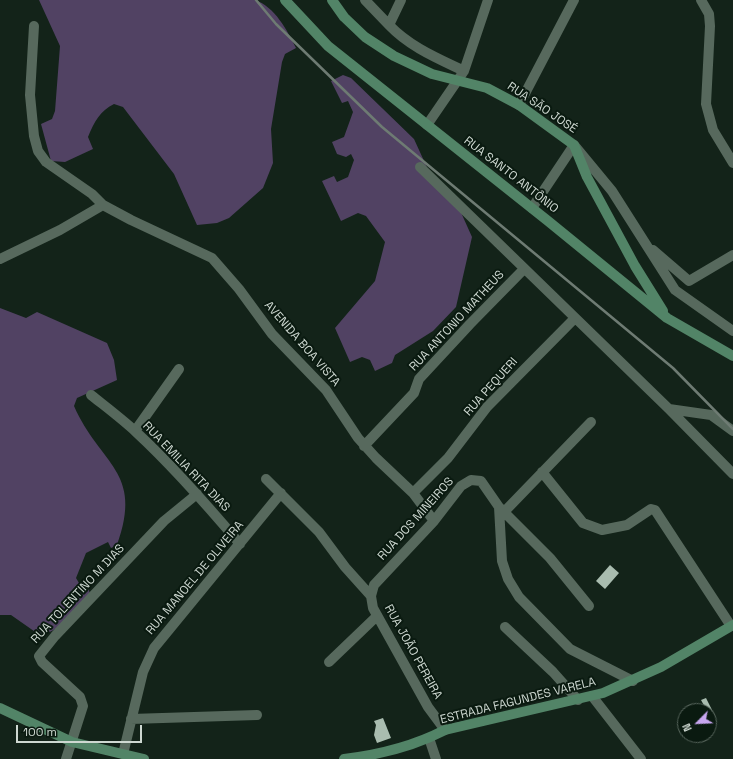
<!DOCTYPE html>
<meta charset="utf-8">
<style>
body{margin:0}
#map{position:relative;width:733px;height:759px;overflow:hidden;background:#132319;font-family:"Space Grotesk",sans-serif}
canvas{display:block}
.north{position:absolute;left:677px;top:703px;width:40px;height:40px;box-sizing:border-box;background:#0a1a10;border:1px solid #58665d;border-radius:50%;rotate:246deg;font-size:11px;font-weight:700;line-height:16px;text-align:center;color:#ced8d1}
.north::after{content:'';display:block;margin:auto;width:14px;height:18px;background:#c7a6ef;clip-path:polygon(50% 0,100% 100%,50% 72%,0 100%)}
.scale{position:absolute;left:16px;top:725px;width:126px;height:18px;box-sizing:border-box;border:2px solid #ced8d1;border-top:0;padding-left:5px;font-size:12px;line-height:14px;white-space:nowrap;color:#ced8d1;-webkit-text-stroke:3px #0a1a10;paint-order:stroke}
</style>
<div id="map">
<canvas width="733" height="759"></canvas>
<div class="north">N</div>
<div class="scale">100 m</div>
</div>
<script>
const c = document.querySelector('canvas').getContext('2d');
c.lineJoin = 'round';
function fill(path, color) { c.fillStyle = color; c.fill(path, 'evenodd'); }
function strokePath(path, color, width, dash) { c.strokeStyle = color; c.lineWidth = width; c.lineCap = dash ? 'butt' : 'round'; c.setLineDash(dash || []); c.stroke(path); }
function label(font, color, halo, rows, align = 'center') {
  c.font = font + ' "Space Grotesk",sans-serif'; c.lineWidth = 4; c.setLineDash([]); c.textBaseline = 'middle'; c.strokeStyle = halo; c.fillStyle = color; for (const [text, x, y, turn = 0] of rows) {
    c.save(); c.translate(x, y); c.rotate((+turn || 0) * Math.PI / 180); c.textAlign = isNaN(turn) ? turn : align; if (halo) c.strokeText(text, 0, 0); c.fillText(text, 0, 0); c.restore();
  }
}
fill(new Path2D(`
 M39 0H255C275 7 287 30 296 48L285 54 282 62 271 129 273 163 263 188 229 218 217 223 197 225 174 174 123 107 114 104C100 111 94 122 88 137L93 149 65 162 51 161 41 124 52 119 55 111 60 46Z
 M343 75 351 78 414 139 435 185 459 208 472 237 456 307 433 331 395 355 392 363 375 371 370 360 362 357 350 362 335 328 375 281 385 242 366 216 358 213 341 221 322 181 334 176 337 182 348 177 354 160 351 154 346 157 337 154 332 142 344 137 353 112 348 101 342 103 331 81Z
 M0 308 26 318 37 312 107 343 114 360 117 380 77 398 74 406C100 465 144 471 117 545L111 548 108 542 86 553 76 578 79 583 85 581 92 598 58 628 41 636 11 615H0Z`), '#514263');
fill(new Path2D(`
 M610 565 619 573 605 589 596 581Z
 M706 698 714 714 709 716V711H707L701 700Z
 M383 718 391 738 377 743 374 735 376 725 374 721Z`), '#a9bcaf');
strokePath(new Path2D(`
 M365 0 389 25
 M401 0 389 25C410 47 437 58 464 71
 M701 0 709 14 710 26 706 104 713 130 733 163
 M34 26 30 95 34 136 38 151 46 162 92 194 103 205 131 220 212 258 239 289 272 334 326 390 358 438 376 458 413 493 434 521
 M519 105 574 0
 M427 125 464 71 488 0
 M420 167 669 409 733 474
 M532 208 574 145 612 191 675 290 733 331
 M653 250 689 281 733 255
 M0 259 60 230 103 205
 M91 395C106 407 122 419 136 432 174 467 207 505 240 544
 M669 409 711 415 733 431
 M135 431 179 369
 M364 446 414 393 419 379 470 324 524 269
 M542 472 583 523 602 530 627 525 651 509 655 510 731 626
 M266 479 319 532 345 567 371 596 373 608 428 707 445 730
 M413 493 448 458 487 407 575 318
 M499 507 502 561 508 579 519 597 570 649 633 681
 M504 512 591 422
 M371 596 374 585 434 521 461 486 471 480 481 481 499 507 550 558 589 606
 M505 627 553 672 578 700
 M329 662 377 616
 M592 696 641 759
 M131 719 257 715
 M429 738 436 759
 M123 754 143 672 154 648 281 493
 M66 759 83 706 80 697 42 662 39 656 55 636 164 521 197 494`), '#57695d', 10);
strokePath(new Path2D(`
 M285 0 328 46 548 221 667 318 733 356
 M332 0 344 17 365 37 394 56 432 74 487 88 519 105 574 145 587 177 635 266 663 311
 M0 708 72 742 144 759
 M344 759C378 755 414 746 445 730L603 693 661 667 733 625`), '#528467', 10);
strokePath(new Path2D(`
 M256 0 276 24 382 127 673 368 733 429`), '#6e7b73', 2.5);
label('12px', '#ced8d1', '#0a1a10', [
 ["RUA SÃO JOSÉ",542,108,34],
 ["RUA SANTO ANTÔNIO",511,175,38],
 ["RUA ANTONIO MATHEUS",457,321,-47],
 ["AVENIDA BOA VISTA",302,344,49],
 ["RUA PEQUERI",491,387,-48],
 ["RUA EMILIA RITA DIAS",186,467,46],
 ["RUA DOS MINEIROS",416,519,-48],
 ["RUA MANOEL DE OLIVEIRA",195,578,-50],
 ["RUA TOLENTINO M DIAS",78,594,-47],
 ["RUA JOÃO PEREIRA",413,652,61],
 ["ESTRADA FAGUNDES VARELA",518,701,-14]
]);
</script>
